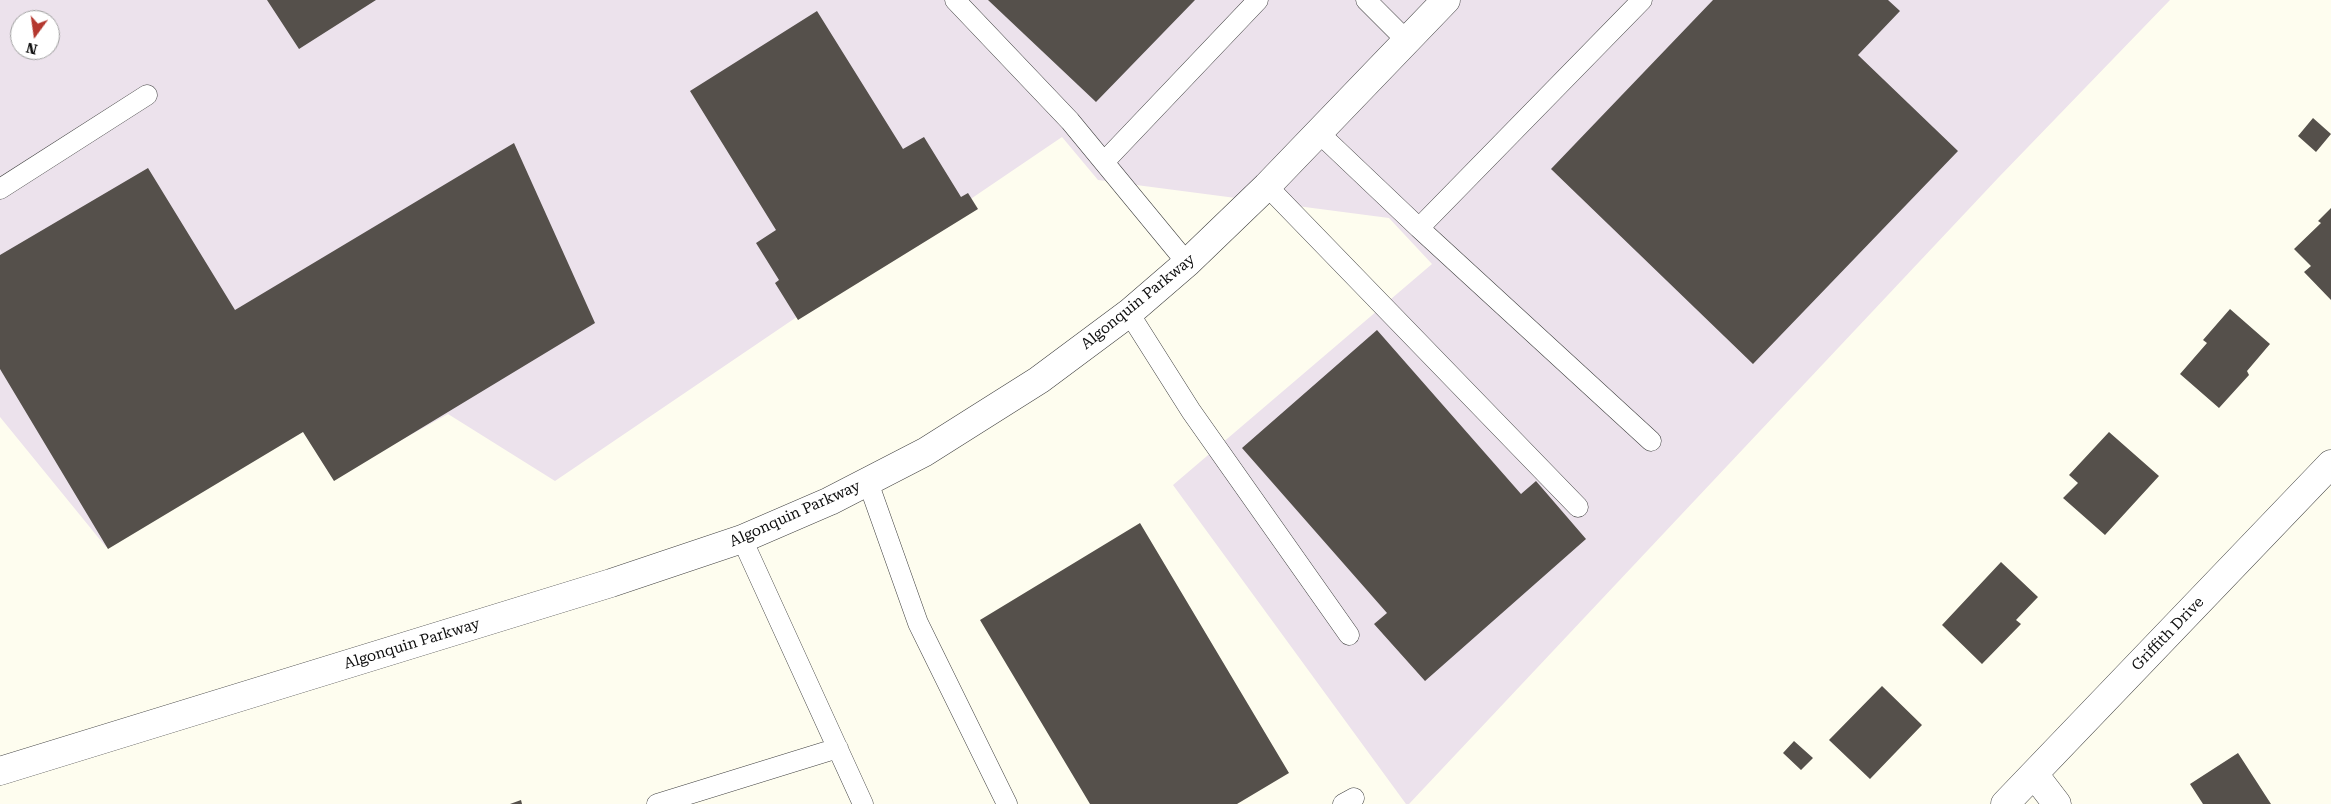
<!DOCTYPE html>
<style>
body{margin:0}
#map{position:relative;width:2331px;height:804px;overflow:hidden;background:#fefdef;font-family:"Roboto Serif",serif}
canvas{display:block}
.north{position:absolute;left:10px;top:10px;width:50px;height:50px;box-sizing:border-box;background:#fff;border:1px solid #9e9e9e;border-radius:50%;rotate:194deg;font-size:14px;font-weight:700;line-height:20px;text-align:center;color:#0d0d0d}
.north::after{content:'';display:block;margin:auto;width:18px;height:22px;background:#b4382f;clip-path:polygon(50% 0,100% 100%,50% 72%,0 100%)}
</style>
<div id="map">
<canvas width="2331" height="804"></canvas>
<div class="north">N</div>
</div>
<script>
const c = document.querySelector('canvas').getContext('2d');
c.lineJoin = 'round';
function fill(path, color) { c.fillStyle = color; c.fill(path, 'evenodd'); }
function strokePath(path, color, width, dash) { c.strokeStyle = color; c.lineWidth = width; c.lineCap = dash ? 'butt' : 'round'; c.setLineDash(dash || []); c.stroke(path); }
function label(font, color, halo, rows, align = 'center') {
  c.font = font + ' "Roboto Serif",serif'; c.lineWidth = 5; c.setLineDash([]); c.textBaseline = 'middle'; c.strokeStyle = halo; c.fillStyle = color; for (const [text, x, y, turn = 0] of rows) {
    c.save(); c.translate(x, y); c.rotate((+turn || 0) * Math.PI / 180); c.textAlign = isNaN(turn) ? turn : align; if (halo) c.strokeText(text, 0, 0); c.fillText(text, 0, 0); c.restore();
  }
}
fill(new Path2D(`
 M0 0H2170L1999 177 1409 804H1406L1173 485 1432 264 1389 218 1098 180 1062 137 555 481 448 414 339 475 309 428 106 547 0 417ZM20 20H50V50H20Z`), '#ece2ec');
fill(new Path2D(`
 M267 0H376L299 49Z
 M988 0H1195L1096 102Z
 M1713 0H1888L1900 11 1858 55 1958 151 1753 364 1551 169Z
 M817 11 903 149 924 137 961 197 968 193 978 209 798 320 775 283 779 280 756 243 776 230 690 91Z
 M2313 118 2331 134 2316 152 2298 136Z
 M514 143 595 323 334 481 303 432 108 549 0 369V255L148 168 235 310Z
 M2331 208V300L2304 272 2311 266 2294 249 2321 223 2318 221Z
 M2230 309 2270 344 2247 371 2249 375 2219 408 2180 374 2207 343 2203 340Z
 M1377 330 1521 494 1536 481 1586 539 1425 681 1374 624 1387 613 1242 448Z
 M2109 432 2159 476 2105 535 2063 498 2078 483 2069 475Z
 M1140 523 1289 773 1237 804H1090L980 620Z
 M2001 562 2038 597 2016 620 2021 624 1982 664 1942 625Z
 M1882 686 1922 725 1870 779 1829 740Z
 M1794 741 1813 758 1801 770 1783 753Z
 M2238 753 2271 804H2203L2190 784Z
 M521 800 522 804H510Z`), '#55504b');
const service = new Path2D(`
 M955 0 1070 121 1187 263
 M1366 0 1407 41
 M1319 133 1419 228 1642 0
 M1104 162 1258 0
 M1267 186 1578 507
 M0 189 147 95
 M1419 228 1651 441
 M1129 313 1191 411 1349 635
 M868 482 918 623 1007 804
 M742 539 863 804
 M657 804 838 748
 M1343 804 1354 798`);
const minor = new Path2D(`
 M2034 774 2057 804
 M2005 804 2331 464`);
const tertiary = new Path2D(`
 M0 771 611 583 742 539 830 501 925 452 1039 380 1129 313 1187 263 1267 186 1446 0`);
strokePath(service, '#404040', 21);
strokePath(minor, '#404040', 29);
strokePath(tertiary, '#404040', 29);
strokePath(service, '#fff', 20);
strokePath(minor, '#fff', 28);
strokePath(tertiary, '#fff', 28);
label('15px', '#0d0d0d', '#fff', [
 ["Algonquin Parkway",1138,302,-39],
 ["Algonquin Parkway",795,514,-24],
 ["Griffith Drive",2168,634,-46],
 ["Algonquin Parkway",412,644,-17]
]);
</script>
